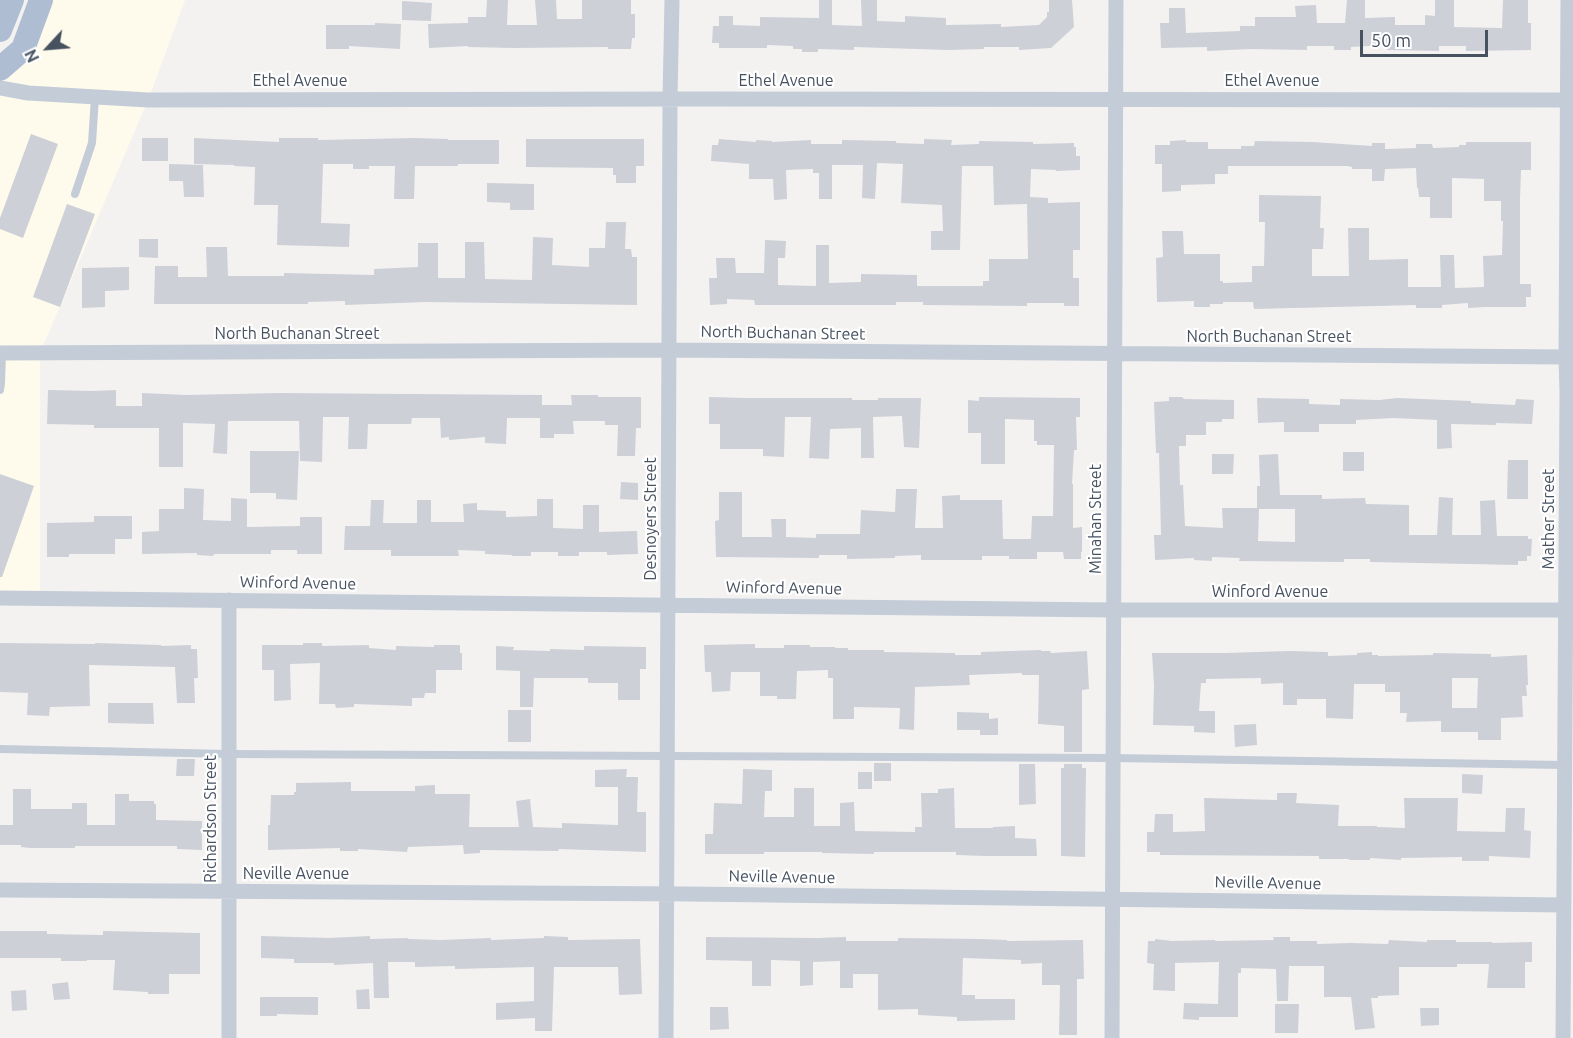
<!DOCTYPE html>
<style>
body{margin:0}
#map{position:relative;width:1573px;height:1038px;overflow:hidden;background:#f4f2f1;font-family:Ubuntu,sans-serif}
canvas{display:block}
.north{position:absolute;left:18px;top:18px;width:60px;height:60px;-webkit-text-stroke:4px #fff;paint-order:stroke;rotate:244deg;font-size:16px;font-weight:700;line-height:24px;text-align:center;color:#475261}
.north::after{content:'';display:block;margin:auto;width:21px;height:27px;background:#475261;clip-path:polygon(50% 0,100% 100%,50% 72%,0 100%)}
.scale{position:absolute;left:1360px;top:30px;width:128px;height:27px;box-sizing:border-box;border:3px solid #475261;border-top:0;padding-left:8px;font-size:18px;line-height:21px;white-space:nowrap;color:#475261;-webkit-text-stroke:4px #fff;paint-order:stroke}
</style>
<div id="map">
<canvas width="1573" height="1038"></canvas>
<div class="north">N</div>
<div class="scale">50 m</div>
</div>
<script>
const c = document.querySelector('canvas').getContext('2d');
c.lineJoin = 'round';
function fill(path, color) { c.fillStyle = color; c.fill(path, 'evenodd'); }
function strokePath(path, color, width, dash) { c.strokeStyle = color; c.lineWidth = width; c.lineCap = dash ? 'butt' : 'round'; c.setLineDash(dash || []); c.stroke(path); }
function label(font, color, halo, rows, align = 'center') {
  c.font = font + ' Ubuntu,sans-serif'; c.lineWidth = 4.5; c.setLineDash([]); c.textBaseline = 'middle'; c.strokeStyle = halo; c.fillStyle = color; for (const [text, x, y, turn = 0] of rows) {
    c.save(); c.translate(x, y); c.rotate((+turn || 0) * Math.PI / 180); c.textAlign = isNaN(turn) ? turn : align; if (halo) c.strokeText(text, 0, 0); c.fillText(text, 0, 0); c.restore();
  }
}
fill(new Path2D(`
 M41 0H185L148 100 40 353V598H0V69Z`), '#fefbec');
fill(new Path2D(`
 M487 0H508L507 25H537L535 0H556L557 19H582V0H631V14H635V38H632L631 49H608V47L514 48 468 47V46L429 48 428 24 468 23V17H486Z
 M819 0H832V25L862 26 861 0H877V21L905 22V16L946 18V25L1001 24V27L1039 25 1047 17V12H1049V0H1072L1074 27 1051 48 1019 50V47H984V49L948 50 854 47V50L818 49V52H802V49H793V46L767 45V48H719V43H712L713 26H719V16H733V25L760 26V17L819 18Z
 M1347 0H1365V18L1395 17V25H1425V15L1435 16V0H1454V27L1502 28 1503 0H1528V23H1531V50L1466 51V46H1439V51L1387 50V45L1351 47V50H1334V46H1307V50L1251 49 1207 51V47L1161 48 1160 23H1169V8H1185L1186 33 1240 31V26H1255V17H1296L1295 6 1316 5 1317 23H1345Z
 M402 1 432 3 431 21 402 20Z
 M375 23 401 24 400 49 349 46V49H326V25H375Z
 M31 134 58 144 23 238 0 229V218Z
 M142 138H168V161H142Z
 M194 138 279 142V138H318V140L414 138 448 139V140H499V164H458V166H415L414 199H394L395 166H369V169H353V164H323L321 223 350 224 349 247 277 245 278 205H254L255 167 234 166V165L194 164Z
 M526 139H644V166H636V183H616V175H613V168L526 167Z
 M719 139 756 142V140L772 141V142L811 140V144H842V140L896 141V143L924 144V139L952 140 951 145 979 144V141L1033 142V144L1074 143V147H1076V156H1080V170L1056 171V170L1031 169 1030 197 1048 198V203L1080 202V250H1073V278H1079V306H1064V303H1027V306L923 305V302H896V305H755L754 300 727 299V304L710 305 709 278H717L716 258H735L736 273H764L765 240 786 241 785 258H778V285L816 286V245H829V283L861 282V274L917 275V286H983V281H989V259H1028L1027 204 994 205 993 166H962L960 250H931V231H943L942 205 901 203 903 164 877 163 875 199 862 198 863 165H832V199H819V173H813V169L786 170 787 199 774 200 773 179H749V164L711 161 712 145H718Z
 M1186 140V142H1208V149H1241V146H1254L1255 141 1313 142 1372 146V143H1385V149L1416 148V144H1432L1433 148 1459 147V145H1466V142H1531V170H1521L1520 200V284H1531V297H1526V307H1486L1468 308V303L1442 305V308H1416V305L1254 309 1253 302H1223V304H1210V307H1194V301L1157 302 1156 258 1163 257 1162 231H1183L1184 254H1220V281H1223V283L1252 282V266H1264L1265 222H1259V195L1321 196 1320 228H1324L1323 249H1312V276H1349L1348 228H1369V260L1408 259V287H1441L1440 255H1454L1455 288 1484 287 1483 256 1502 255 1503 221H1501V201H1484V179L1452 178V218H1430V197H1419L1418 188H1417L1416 168 1385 169 1384 181H1372V169H1352V167L1347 166H1228V174H1215V184L1181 185V191L1162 192V164H1155V145H1170V141Z
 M169 164 203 165 204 197H184L183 181H169Z
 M487 183 534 184V210H510V203L487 202Z
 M67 204 95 214 60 307 33 297Z
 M606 222H626L625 249H631L632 257H637V305L426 302 345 305V301L308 302V304H154L155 266H178V277H207L206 247H227L228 276H284V273L374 275V269L418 267V243H438V278H465V242H484L485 279 532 280 533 237 553 238 552 265 589 267V248H605Z
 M139 239H158V258L139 257Z
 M129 267V290L105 291V307L82 308V268Z
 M48 390 93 391 116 390V406H142V393L186 395 279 393 542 395V405H572L571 395H598V397H641V428H636L635 456H617L618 425H605V421H573L574 434H554V438H540V418H507L506 444 485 443V437L449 440V437L441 438 440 418H412L411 424H368L367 449H348L349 417H323L322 462 300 461 299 421H228L227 454 213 453 215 424 183 423V467H159V428H94V425L47 424Z
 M709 397 745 398H852V400H878V398H921L919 448 904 447 902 416 873 417 874 458H861V428L830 429 829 459 809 458 811 417H785L784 457 763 456V449H720V424H709Z
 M979 397 1080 398V417H1076L1077 450H1074L1072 484H1073V528L1082 527V552H1081V559H1064L1063 552H1037V559H1009V556H982V560H921V555L895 556V558L847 559V555H819V558L716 557 715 521 719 520V492H742V537H772L771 519H786V537L816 538V534H860L861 510 895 512 896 489H917L915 528H943L942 496 960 495V500H1002L1003 539H1031L1032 516H1053L1054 445H1037V441H1034V420L1005 419V464H981V433H968V400L979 401Z
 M1169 397H1182L1184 399 1234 400V419H1222V422H1206V435H1186V446H1179L1180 485H1183L1185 526 1223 528 1222 508H1257V486H1260L1259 455 1278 454 1280 495H1322V499L1365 498 1366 504 1409 505V535H1437L1439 497 1453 498 1452 535H1481L1480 501 1495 500 1497 536H1528V539H1532L1531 556H1527V561H1518V565L1370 562V559H1344V562L1239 561 1240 558 1212 557V561L1194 560V558L1155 560 1154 535H1161L1159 453H1156L1154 402 1169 401ZM1259 509H1295V542L1258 541Z
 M1257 398 1309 399V404L1340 405V399L1379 400 1397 398 1471 401V403L1515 405 1516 399 1534 400 1532 424 1496 423V425L1451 424 1452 448 1437 449V420L1394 418 1356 420V424H1319V432H1284V422L1258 423Z
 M250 451H299L297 500 276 499V493H250Z
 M1343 452H1364V471H1343Z
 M1212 454H1234L1233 474H1212Z
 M1508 460H1528V499H1507Z
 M0 474 34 486 2 577H0Z
 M621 482 638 483V500L620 499Z
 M184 488 204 489 203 520 231 521V498L247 499V527L300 526V517H322V554H297V550H271V554H214L213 556 197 555V553L142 554V532L159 531V509H184Z
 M537 499H553V528L583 529V505H599V532L637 531 638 554 607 555V552H579V556H558V552H531V556H512V555L485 554V551L458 550 459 556H391V550H344L345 526H370L371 500H384L383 523H417V500H431V522H464L463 504 477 503V510L506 511V517L537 516Z
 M94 516H132V539H115V554H69V557H47V523L94 522Z
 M0 643 95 644V643L161 645V646L191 645V649H197L198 678H194L195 703H177L175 667 89 665 90 706 50 707 49 716 27 715 28 693 0 692Z
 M303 643H322V646L369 645V648L396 650V646L434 647V645H460V653H462V670H436V693H425L424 698H412V706L354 704V707L336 708 335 704H319L320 663 290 664 291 700 274 701V670H262V645H303Z
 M755 644V648H784V645H810V647H835V648H848V650H884V652L955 653V655H981V652L1041 650V651H1050L1051 653 1087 651 1089 689 1082 690V752H1064V726L1038 724 1039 675H1022V673L969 675 970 685 915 687 914 730 899 729 900 708 854 707V719H833V678H828V670L797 671 796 699H777V696H760V672H731L730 691 712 692 711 672H705L704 645Z
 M496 646 514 647 513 650 550 651V649L584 650V646L646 647V669H640V700H618V683H588V678H534L533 707H520V671L496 670Z
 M1289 651 1328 652V656L1357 655V653L1372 652V655H1378V656L1433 655V653L1491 654V657L1527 655 1528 685H1526L1527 696H1522L1523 717 1501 718V740H1478V732H1441V721L1406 722 1407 713H1400V692H1385V684H1354L1353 719 1326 718V699H1297V705H1283V683L1261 684V678L1206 679V683H1201L1199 711H1215V733L1194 732V726L1153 725 1154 685 1152 653H1224ZM1452 678H1478L1477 708H1452Z
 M108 703H153L154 724 108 723Z
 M508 710H531V742H508Z
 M957 712 989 713V719L998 718V735H980V730H957Z
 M1256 724 1257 745 1235 747 1234 725Z
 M177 759H195L194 776H176Z
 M874 763H891V781H874Z
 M1019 764H1035L1036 804 1019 805Z
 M1064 764H1082V768H1086L1085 857 1061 856V768H1064Z
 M627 769 626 777H638L637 812H646V852L559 849 558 851 480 850V853L464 854 463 845 408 847 407 852 358 849V851H340V848L268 850V825H270L271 795H294V792H296V783L351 782V791H415V786L435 785V794H470L469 827H519L516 801 530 799 533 827 562 828V823L618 825V787H595V770Z
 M743 769 772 770V791H765L764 817H794V788H814V826H840V803L854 802 855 831 915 832V827H922L921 793H938V789L954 788 955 828H993V827L1015 826V838L1036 839 1037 856H986L956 855V852H874V854L822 853V852H764V854H705V834H713L714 803 742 804Z
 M858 772H872V789H858Z
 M1462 774 1483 775 1482 794 1462 793Z
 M13 789H31V809H72V803H87V825H115V794H129V801H154V804H156V820L202 821V850L177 849V846H75V848H30L21 847V845H0V825H13Z
 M1277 793H1297L1296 803 1339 805 1338 826H1377V827L1405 828 1404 798H1458L1457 831 1505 832 1506 808H1525L1524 830 1531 831 1530 858 1489 856V861H1462V857L1401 858V860L1370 858V860H1349V859H1319V856L1160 855V852H1147V832H1154L1155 814H1173V832L1205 831 1204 798 1277 800Z
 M0 931H47V934L103 935V931L200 933V974H169V994H148V992L113 990 115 960H87V961H61V958H0Z
 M261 936 329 938 370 936V939L408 938V939L441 940 491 938V940L544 938V936L568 937V940L640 939 642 994 619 995 618 967H554L552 1031H535V1018L496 1020V1003L534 1001V967L455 969V966L415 967V962H388L389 998H374L373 963 334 965V963H294V959L261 958Z
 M706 937 817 938 846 937V941H898V938L981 939 1007 940V941L1083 940 1084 979H1077V1035H1059L1060 985H1042V963L1021 964V960L963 958 962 995H975V999H1015V1020L957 1021V1017L918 1015V1009L878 1010V974H853V988H840V961L813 962V985L800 986V961L771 960V986H752V961L706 960Z
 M1273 937H1290V941H1317V944L1351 943 1388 944 1389 940 1427 942V940H1456V942H1492V943L1532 942V962H1525V988H1487L1489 964H1457V967H1399V995L1378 996V998H1371L1375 1028 1355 1030 1351 997H1324V966H1289L1288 1001H1277L1276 969 1241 968V973H1238V1017H1199V1020L1183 1019 1184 1003 1218 1004 1219 962 1175 963V991L1153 990 1154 964 1147 963 1148 941H1155V939L1172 941 1215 940V941L1274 940Z
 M68 982 70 999 54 1000 52 984Z
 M369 989 370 1009H357L356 990Z
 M26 990 27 1010 12 1011 11 991Z
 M260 997H318V1015L277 1014V1016H260Z
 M1275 1004H1299L1298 1033H1275Z
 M710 1007H728L729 1029 710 1030Z
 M1420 1008H1439V1025L1421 1026Z`), '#cdd0d7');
strokePath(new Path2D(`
 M75 194 92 143 95 97
 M0 390 1 383 2 353
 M0 749 229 754 1113 758 1564 765`), '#c4ccd7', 8);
strokePath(new Path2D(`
 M0 88 28 93 148 100 696 99 1573 100
 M0 353 670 350 1566 357
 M0 598 1113 610H1567
 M0 890 690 894 1563 905
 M229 1038V600
 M666 1038 670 99 672 0
 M1112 1038 1116 0
 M1563 1038C1564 823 1567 608 1567 392L1566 357 1568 0`), '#c4ccd7', 15);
strokePath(new Path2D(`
 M0 30 12 0
 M0 69 23 49 41 0`), '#afbdd2', 24);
label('16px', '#475261', '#fff', [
 ["Ethel Avenue",300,81],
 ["Ethel Avenue",786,81],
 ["Ethel Avenue",1272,81],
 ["North Buchanan Street",783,333,1],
 ["North Buchanan Street",297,334],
 ["North Buchanan Street",1269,337],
 ["Desnoyers Street",651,519,-90],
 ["Minahan Street",1096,519,-90],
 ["Mather Street",1549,519,-90],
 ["Winford Avenue",298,583,1],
 ["Winford Avenue",784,588,1],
 ["Winford Avenue",1270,592],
 ["Richardson Street",211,819,-90],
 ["Neville Avenue",296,874],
 ["Neville Avenue",782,877,1],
 ["Neville Avenue",1268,883,1]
]);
</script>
